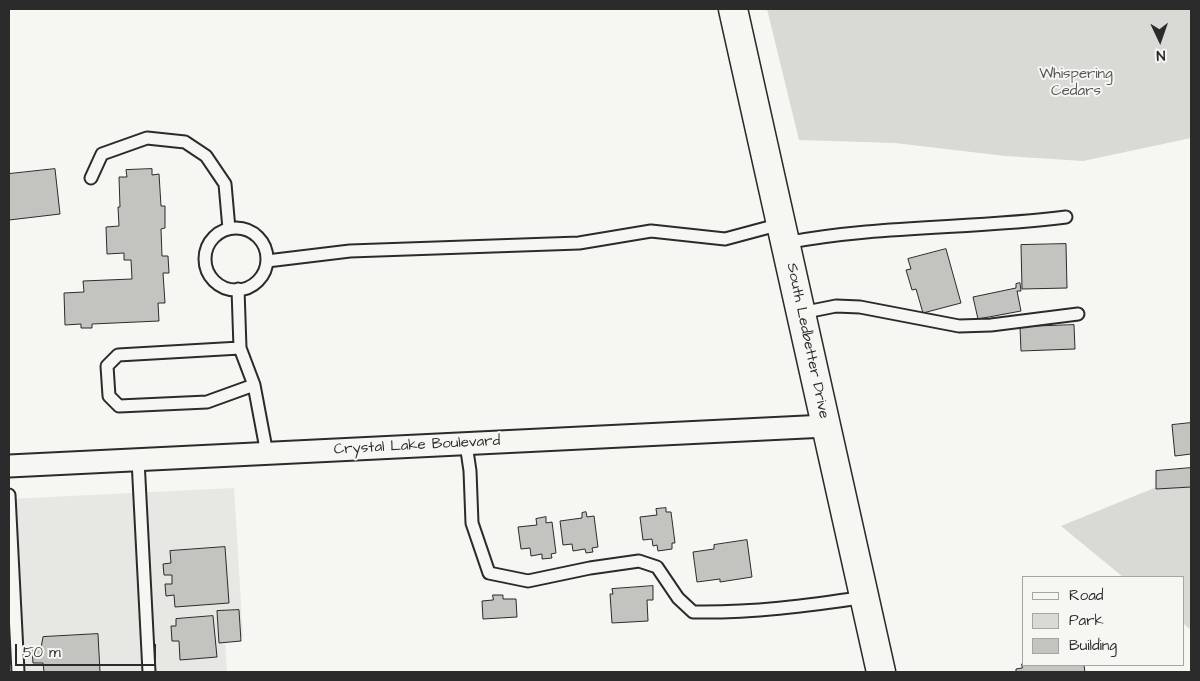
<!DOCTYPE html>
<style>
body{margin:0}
#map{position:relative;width:1200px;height:681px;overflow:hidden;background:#f6f6f2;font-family:"Architects Daughter",sans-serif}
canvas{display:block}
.frame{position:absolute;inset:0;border:10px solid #2b2b2b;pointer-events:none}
.legend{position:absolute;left:1022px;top:576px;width:162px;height:90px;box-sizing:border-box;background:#f6f6f2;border:1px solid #a5a5a2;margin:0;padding:6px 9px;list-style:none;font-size:15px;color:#2b2b2b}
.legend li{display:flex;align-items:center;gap:10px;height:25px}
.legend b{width:25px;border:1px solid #a5a5a2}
.north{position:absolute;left:1135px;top:15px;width:50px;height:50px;-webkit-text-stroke:4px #f6f6f2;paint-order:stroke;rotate:177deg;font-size:14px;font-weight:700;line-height:20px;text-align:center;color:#2b2b2b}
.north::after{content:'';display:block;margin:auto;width:18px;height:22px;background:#2b2b2b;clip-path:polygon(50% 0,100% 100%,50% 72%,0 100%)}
.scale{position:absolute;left:15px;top:644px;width:141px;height:22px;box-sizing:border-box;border:2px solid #2b2b2b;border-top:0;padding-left:6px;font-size:15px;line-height:18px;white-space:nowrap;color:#2b2b2b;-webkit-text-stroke:4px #f6f6f2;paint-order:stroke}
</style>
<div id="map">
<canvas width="1200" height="681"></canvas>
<div class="frame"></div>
<ul class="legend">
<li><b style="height:6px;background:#f6f6f2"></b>Road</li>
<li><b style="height:14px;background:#d9d9d5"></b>Park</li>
<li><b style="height:14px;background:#c3c3c0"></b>Building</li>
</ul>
<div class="north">N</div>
<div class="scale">50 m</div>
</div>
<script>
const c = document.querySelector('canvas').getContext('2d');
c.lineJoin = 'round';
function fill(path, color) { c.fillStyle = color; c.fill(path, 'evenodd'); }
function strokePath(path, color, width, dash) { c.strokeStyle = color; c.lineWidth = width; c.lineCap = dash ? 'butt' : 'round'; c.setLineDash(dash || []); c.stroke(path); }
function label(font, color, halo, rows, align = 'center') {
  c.font = font + ' "Architects Daughter",sans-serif'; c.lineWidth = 4; c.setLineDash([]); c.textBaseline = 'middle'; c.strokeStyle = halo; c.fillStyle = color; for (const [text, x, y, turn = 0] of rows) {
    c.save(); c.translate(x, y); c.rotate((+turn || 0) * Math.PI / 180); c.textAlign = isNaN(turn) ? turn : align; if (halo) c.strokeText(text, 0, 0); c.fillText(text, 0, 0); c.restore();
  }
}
fill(new Path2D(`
 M234 488 243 637 225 638 227 672H9V499Z`), '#e7e7e3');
fill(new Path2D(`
 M767 9H1191V138L1083 161 1005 156 895 143 799 140Z
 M1191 473V630L1184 624V577H1123L1061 526Z`), '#d9d9d5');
const building = new Path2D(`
 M55 169 60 214 9 220V174Z
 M152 169V175L159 174 161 206H165V228L161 229 162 256H168L169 273H163L165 303H158L159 321 92 324V328H81V324L65 325 64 293 84 292 83 281 132 279 131 260H124V253L107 254 106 227 119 226 118 207H120L119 177H127L126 170Z
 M1066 244 1067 288 1022 289 1021 245Z
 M946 249 961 303 923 313 916 289 912 290 906 270 911 269 908 259Z
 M1020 283 1021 291H1017L1021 311 978 319 973 297 1016 288V284Z
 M1074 325 1075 349 1021 351 1020 327Z
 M1191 423V454L1175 456 1172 425Z
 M1191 468V487L1156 489V471Z
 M666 508V512H671L675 543H672V549L658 551 657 545 653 546 652 539 643 540 640 517 657 515 656 509Z
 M586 512 587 517 594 516 598 547 592 548 593 552 586 553 585 549 573 551 572 544 563 545 560 521 582 518V513Z
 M546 517V523L552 522 556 553 551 554 552 558 542 559V554L531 556 530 548 521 549 518 527 537 525 536 519Z
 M747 540 752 577 720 582V579L697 582 693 552 714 549V545Z
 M225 547 229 603 175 607 174 595 166 596 165 584H172V575H164L163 564 171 563 170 551Z
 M653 586V600H647L648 621 612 623 610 594H613L612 589Z
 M493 595H503V599H516L517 617 483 619 482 601 493 600Z
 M239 610 241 641 219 643 217 611Z
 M213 616 217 657 180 660 179 641H172L171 626H176V619Z
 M98 634 100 672H44L43 663H33L32 649 41 648 43 637Z
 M1022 664 1084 665 1085 672H1016V669L1022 668Z`);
fill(building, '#c3c3c0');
strokePath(building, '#2b2b2b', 1);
const lane = new Path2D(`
 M91 178 102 154 147 138 185 142 206 156 225 184 229 229
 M205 259a31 31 0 1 1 62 0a31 31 0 1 1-62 0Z
 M785 243C878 225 973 229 1066 217
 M267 261 350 251 579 243 651 231 725 239 781 224
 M238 289 240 348 254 385 267 454
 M801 313 836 306 860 307 959 326 991 325 1078 314
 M240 348 118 355 107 366 109 396 119 406 207 402 254 385
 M466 444 470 471 472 523 489 573 528 581 590 568 639 561 657 567 678 598 693 612C751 613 807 606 865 597
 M138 460 149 672
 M9 495 18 672`);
const street = new Path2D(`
 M9 466 826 426`);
const secondary = new Path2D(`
 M733 9 881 672`);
strokePath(lane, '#2b2b2b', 15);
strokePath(street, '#2b2b2b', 25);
strokePath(secondary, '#2b2b2b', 31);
strokePath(lane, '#f6f6f2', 11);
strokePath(street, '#f6f6f2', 21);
strokePath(secondary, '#f6f6f2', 28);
label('15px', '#565656', '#f6f6f2', [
 ["Whispering",1076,75],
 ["Cedars",1076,92]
]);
label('15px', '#2b2b2b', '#f6f6f2', [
 ["South Ledbetter Drive",807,341,78],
 ["Crystal Lake Boulevard",417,446,-3]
]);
</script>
